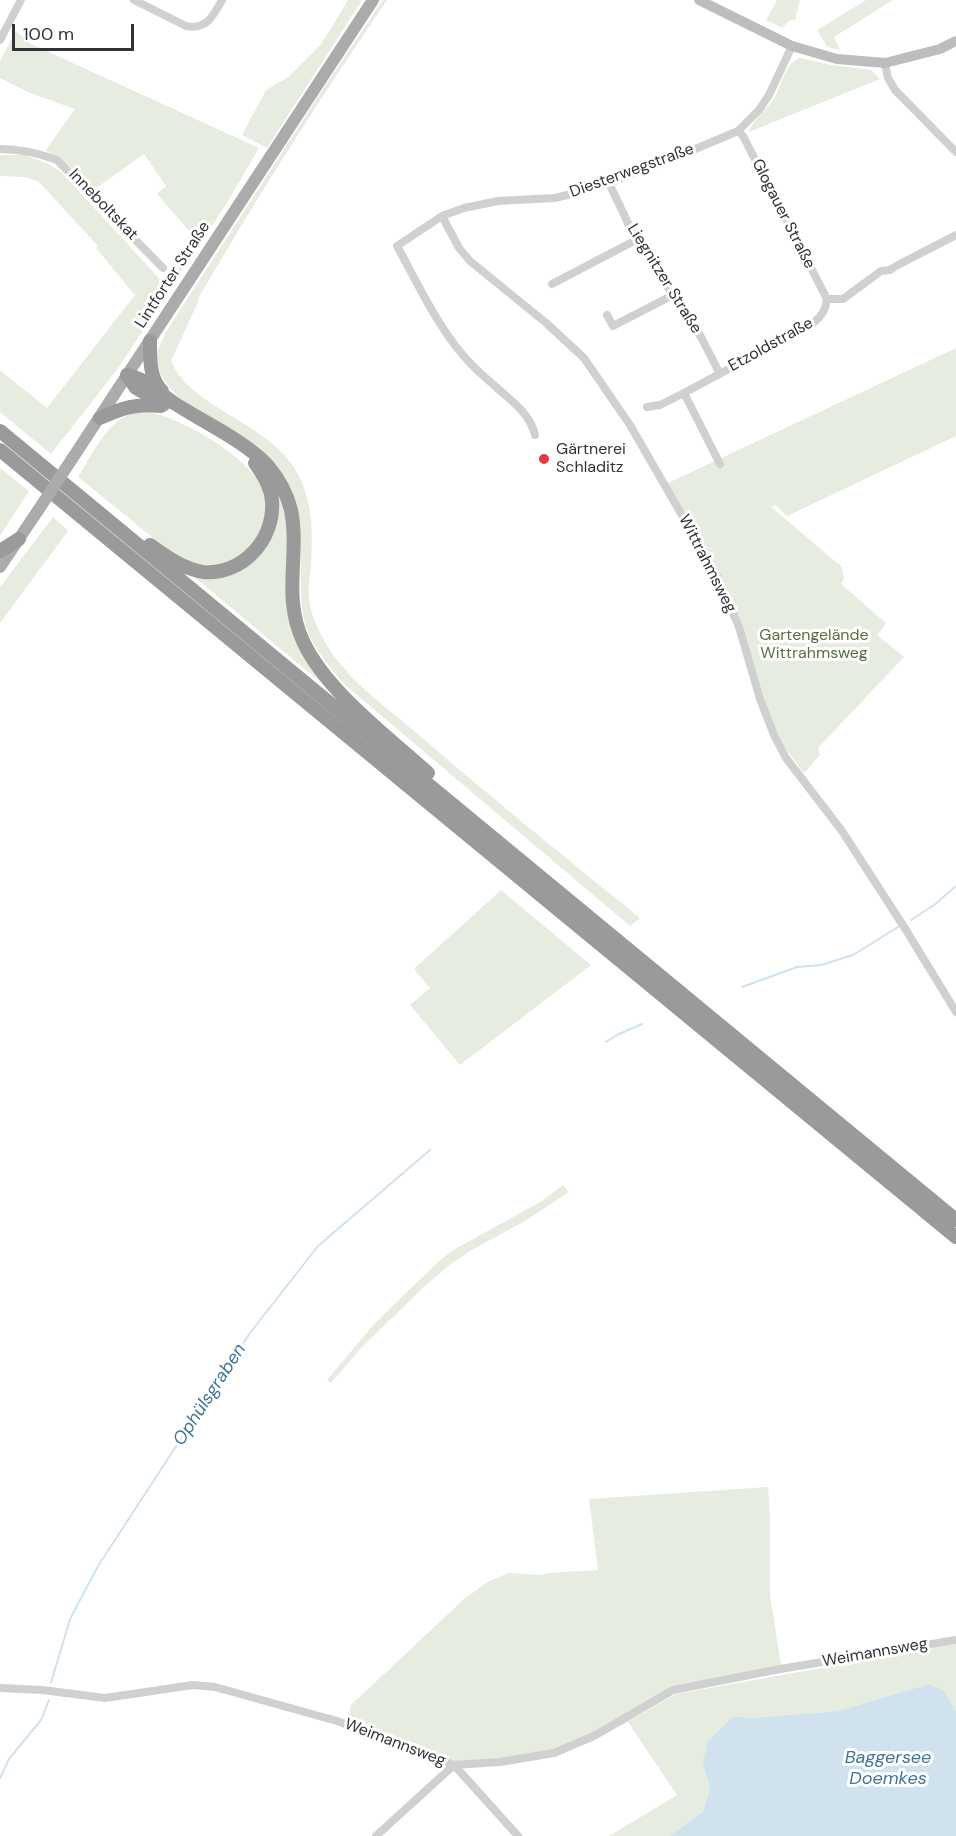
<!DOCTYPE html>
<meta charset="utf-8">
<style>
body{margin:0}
#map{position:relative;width:956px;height:1836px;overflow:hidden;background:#fff;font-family:"DM Sans",sans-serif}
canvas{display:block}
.scale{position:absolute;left:12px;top:24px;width:122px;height:27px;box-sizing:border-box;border:3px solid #333;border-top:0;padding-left:8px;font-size:18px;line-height:21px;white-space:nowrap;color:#333;-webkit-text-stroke:4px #fff;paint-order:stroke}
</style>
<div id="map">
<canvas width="956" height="1836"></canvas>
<div class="scale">100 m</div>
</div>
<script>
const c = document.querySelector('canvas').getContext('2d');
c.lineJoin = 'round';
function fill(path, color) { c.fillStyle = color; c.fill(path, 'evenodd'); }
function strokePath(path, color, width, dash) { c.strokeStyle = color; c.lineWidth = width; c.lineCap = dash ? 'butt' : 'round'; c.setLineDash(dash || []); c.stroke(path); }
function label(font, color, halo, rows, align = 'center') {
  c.font = font + ' "DM Sans",sans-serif'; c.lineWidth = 6; c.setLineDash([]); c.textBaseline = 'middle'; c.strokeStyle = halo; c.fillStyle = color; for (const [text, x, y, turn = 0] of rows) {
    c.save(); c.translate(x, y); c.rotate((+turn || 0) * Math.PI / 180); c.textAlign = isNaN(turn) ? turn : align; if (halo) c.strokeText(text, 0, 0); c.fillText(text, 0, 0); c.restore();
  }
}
fill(new Path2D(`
 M348 0H362L267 148 242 135 266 90 287 78 322 43Z
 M383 0H387C321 97 258 195 199 297L198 302 171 361C191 408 262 420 293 466 313 495 313 532 311 566 310 576 308 588 309 598 310 613 317 627 324 640 343 677 389 709 420 736 492 798 566 858 640 918L630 926 344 684C329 666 314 649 306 627 302 614 301 599 301 586 300 537 306 495 268 457L182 400C170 389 155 373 157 354 158 347 163 339 166 332L323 89Z
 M777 0H800L795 20H790L782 28 766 20Z
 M866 0H893L834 37 840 50 827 47 817 30Z
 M16 31 31 44 259 148 225 206 179 275 174 268 197 240 157 194 166 186 144 154 92 191C78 175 66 158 45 151L75 109 30 93 0 78V61Z
 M801 58 831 65 864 69 871 70 880 79 749 132C751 122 769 107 775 97 782 84 785 62 801 58Z
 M0 155H25L48 164 61 172 170 290 116 371 51 454 0 412V370L47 408 135 295 96 248 98 246 38 181 24 177 0 176Z
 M956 348V436L787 516 775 505 771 507 842 567 844 579 841 584 886 623 877 635 904 657 818 748 820 755 804 773 780 741 773 725 732 600 720 575 668 483Z
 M150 412C185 420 259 461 266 499 270 520 259 542 243 555 229 567 202 567 186 560 170 554 155 539 142 529 121 511 99 494 78 477 91 457 104 427 126 416 133 412 142 412 150 412Z
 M266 467 288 510 290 605 330 686 324 685 186 570 248 565 264 550 272 535Z
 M0 468 29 491 0 536Z
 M53 517 68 531 0 623V587Z
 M501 890 591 965 460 1065 410 1005 430 988 414 969Z
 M563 1185 569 1192 525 1221 470 1251 452 1263 425 1286 363 1346 331 1383 327 1380 374 1324 438 1262 453 1250 542 1201Z
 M768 1487 770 1517V1595L781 1665 672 1686 632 1719 676 1694 956 1644V1711L943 1690 929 1684 838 1711 751 1718 734 1716 703 1764 710 1789 703 1812 670 1836H609L677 1795 628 1722 559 1755 456 1762 347 1721 351 1705 463 1600 486 1583 508 1573 540 1575 548 1573 598 1570 589 1499Z`), '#e6ecdf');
fill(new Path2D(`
 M929 1684 943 1690 956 1711V1836H670L703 1812 710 1789 703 1764 708 1741 734 1716 751 1718 838 1711Z`), '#cfe2ee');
strokePath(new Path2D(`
 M911 920 934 905 956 886
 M742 987 797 967 821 965 853 955 898 927
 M606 1042 617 1035 642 1024
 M51 1683 70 1619 98 1566 250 1333 318 1246 430 1150
 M0 1778 9 1759 41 1720 49 1700`), '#cfe2ee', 2);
strokePath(new Path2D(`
 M134 0 186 26C207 30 213 16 222 0
 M0 40 21 0
 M885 63 888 78 895 90 956 152
 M738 131 743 136 827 299
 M0 149C20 149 38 153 57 160L163 268
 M609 183 636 240 701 337 720 374
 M442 216 459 248 470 261 545 322 584 358 630 425 717 576 739 627 760 699 774 735 786 758 842 831 906 930 956 1012
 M552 284 636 240
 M827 299H843L881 271 890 270 896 266 956 235
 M607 315 613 326 673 295
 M684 393 720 464
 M647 407 660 405 684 393 809 326C820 318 825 313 827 299
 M535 435C530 413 511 401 495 386 483 376 472 366 462 354 435 322 417 282 397 246L442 216 464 208 498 201 555 198 579 192 609 183 674 158 738 131 759 110 769 95 792 46
 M0 1688 42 1690 105 1698 193 1685 215 1687 337 1721 454 1765 500 1762 554 1753 594 1736 673 1690 780 1669 956 1640
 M376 1836 454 1765 518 1836`), '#d0d0d0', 8);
strokePath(new Path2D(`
 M699 0 792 46 837 59 885 63 940 49 956 41`), '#bdbdbd', 10);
strokePath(new Path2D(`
 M72 459 373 0
 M0 567 37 512`), '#ababab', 12);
strokePath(new Path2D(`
 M150 341C150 358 149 378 162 391
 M127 375C149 380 156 391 174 403 203 422 245 441 268 466 279 479 287 494 291 510 300 555 282 596 303 641 325 690 388 737 428 773
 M127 375 136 388 164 404
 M100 418C122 408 137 403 161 406
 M0 431 956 1220
 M0 450 956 1237
 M150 545C165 556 185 570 204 572 243 575 275 539 272 501 271 486 263 475 255 463
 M0 551 19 539`), '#9a9a9a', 14);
strokePath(new Path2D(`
 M37 512 72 459`), '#ababab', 12);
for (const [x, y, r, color] of [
 [544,459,6,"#e63946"]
]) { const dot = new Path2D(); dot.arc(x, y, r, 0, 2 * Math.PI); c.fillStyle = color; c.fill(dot); strokePath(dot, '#fff', 2); }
label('16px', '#333', '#fff', [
 ["Diesterwegstraße",632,171,-20],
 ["Inneboltskat",103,205,46],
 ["Glogauer Straße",783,214,63],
 ["Lintforter Straße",173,275,-57],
 ["Liegnitzer Straße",664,279,58],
 ["Etzoldstraße",771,345,-29],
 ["Wittrahmsweg",707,564,63],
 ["Weimannsweg",875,1653,-10],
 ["Weimannsweg",395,1743,21]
]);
label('16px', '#333', '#fff', [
 ["Gärtnerei",556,450],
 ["Schladitz",556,468]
], 'left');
label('16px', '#56703f', '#fff', [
 ["Gartengelände",814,636],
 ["Wittrahmsweg",814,654]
]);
label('italic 18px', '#3f7597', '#fff', [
 ["Ophülsgraben",210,1395,-57],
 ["Baggersee",888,1758],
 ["Doemkes",888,1779]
]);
</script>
